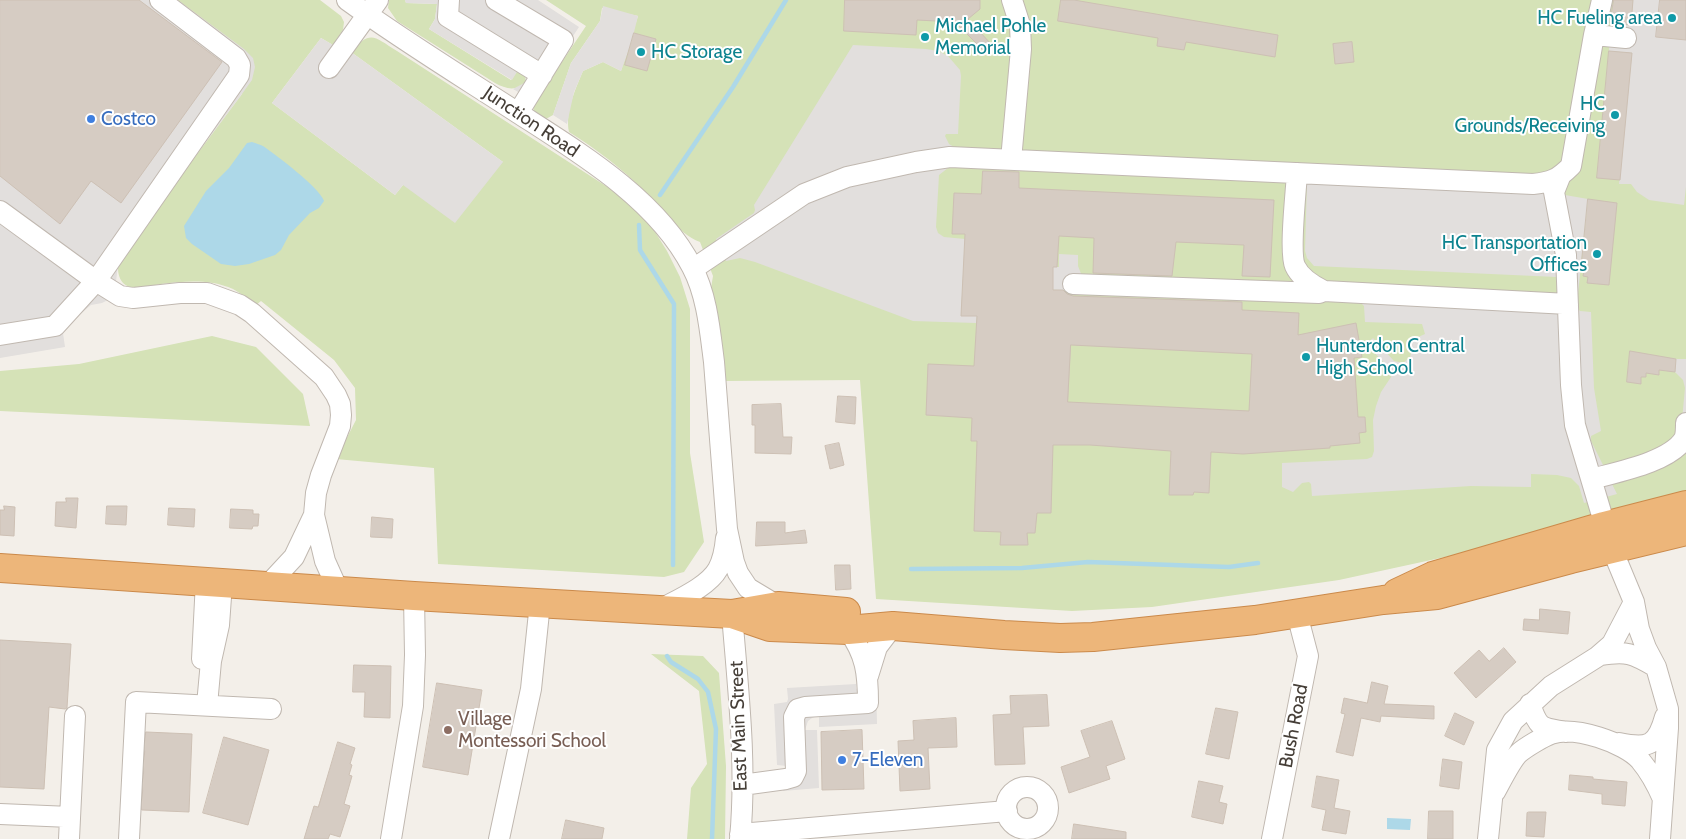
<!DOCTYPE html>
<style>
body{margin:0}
canvas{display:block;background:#f3efe9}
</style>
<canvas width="1686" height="839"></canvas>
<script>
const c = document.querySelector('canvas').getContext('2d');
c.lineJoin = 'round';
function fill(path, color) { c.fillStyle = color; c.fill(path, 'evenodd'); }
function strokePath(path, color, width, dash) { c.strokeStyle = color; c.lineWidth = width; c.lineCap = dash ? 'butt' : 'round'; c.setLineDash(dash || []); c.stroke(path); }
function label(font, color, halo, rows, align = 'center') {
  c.font = font + ' Cabin,sans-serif'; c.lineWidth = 4; c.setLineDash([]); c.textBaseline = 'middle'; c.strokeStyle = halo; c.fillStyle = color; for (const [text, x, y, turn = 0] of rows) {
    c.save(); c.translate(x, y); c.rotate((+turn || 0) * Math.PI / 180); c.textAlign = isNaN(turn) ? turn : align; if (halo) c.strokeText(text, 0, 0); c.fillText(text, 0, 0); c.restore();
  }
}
fill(new Path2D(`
 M178 0H320L341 16 344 22 343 30 333 45 321 38 272 103 395 195 403 185 503 162 351 52C371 29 374 37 397 51L609 188 634 208 652 227 667 251 680 277 690 309V453L704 542 684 572 664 577 438 564 434 468 336 459 356 420 355 388 334 360 261 301 255 306C248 300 241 293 233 289 210 279 186 281 161 284 152 285 140 289 130 287 117 283 117 268 119 258L242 94Z
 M389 0H405L406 3 437 4 435 19 429 29 511 80 516 72 519 71 525 76 526 81C517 92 506 89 495 83L397 21 388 8Z
 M546 0H1686V495L1560 532 1339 580 1152 607 1072 611 876 599 860 380 724 381 711 288 713 276 700 242C677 233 662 209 645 192 623 169 596 149 569 132 565 112 575 90 583 71L603 62 621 71 638 16 602 8 600 21 571 63 553 115 546 119 533 112 535 102 586 26Z
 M212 336 256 347 303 394 310 426 0 411V371L79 364Z
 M651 654 703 656 719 673 726 766 725 839H687L691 788 707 764 699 691Z`), '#d5e2b7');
fill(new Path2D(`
 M0 0H178L244 49 253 58 255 67 252 80 242 94 119 258 114 297 102 303 91 305 71 322 63 333 65 347 0 358Z
 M405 0H538L579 27 536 92 535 102 513 89 524 83 526 81 525 76 517 72 512 80 429 29 435 19 437 4 406 3Z
 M1633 0H1686V187L1684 205 1649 200 1637 192 1631 184H1619L1632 53 1609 51 1610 23 1631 25Z
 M603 6 638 16 631 44 621 71 603 62 583 71 574 92 567 124 553 115 571 63 600 21Z
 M339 37 351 52 503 162 455 223 403 185 395 195 272 103 321 38 333 45Z
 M853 45 926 49 938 51 948 56 960 70 961 76 958 134H946L945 136 949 144 954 147 962 166 948 168 939 175 936 227 938 233 944 237 965 239 961 315 977 316 976 323 913 321 755 262 740 258 726 261 716 239 754 213 755 210 754 205Z
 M1307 181 1542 191 1588 199 1577 303 1578 309 1580 311 1591 312 1594 388 1601 431 1591 436V441L1605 469 1674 442 1682 420 1685 388 1683 380 1675 372 1676 359H1686V442L1612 484 1617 494 1584 503 1579 486 1571 478 1557 475 1531 474V487L1471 486 1312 496 1311 484 1309 482 1302 483 1293 492 1282 487V463L1367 459 1372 457 1374 451 1373 420 1376 406 1381 392 1391 377 1392 371 1367 345 1373 338 1394 361 1403 363 1410 357 1411 353 1407 342 1425 334 1422 324 1365 322 1364 306 1359 301 1562 294 1557 277 1314 266 1307 258 1305 251Z
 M1059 254 1078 255V266L1084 281 1083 291 1036 289 1053 274V267H1059Z
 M876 682 877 724 819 727V715L812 718 808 721 805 730H817L819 788 783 791 781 770 786 768 787 766 777 765 774 704 787 702 788 699 787 688 856 684V690L858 685Z`), '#e2dfdd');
fill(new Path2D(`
 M252 142C255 143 259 144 263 146 275 154 320 188 324 201L319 208 310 213 289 235 281 250 275 255 249 264 235 266 221 264 192 244 186 238 184 226 206 191 229 168 247 143Z
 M1387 818 1411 819 1410 830 1387 829Z`), '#add8e8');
strokePath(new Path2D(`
 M660 195 733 87 786 0
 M639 225 640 250 674 304 673 565
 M911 569 1022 568 1088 562 1229 567 1258 563
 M667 656 671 662 698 679 708 692 716 729 712 839`), '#add8e8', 4.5);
const building = new Path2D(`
 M0 0H139L222 62 121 203 91 181 60 224 0 176Z
 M845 0H980V9L968 19 991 44 984 51 955 22 917 20 916 35 844 31Z
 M1061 0H1074L1278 35 1275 57 1186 42 1184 50 1157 46 1158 38 1058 21Z
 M1614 0H1633L1631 25 1610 23Z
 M1660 0H1686V40L1656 37Z
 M634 33 656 39 647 71 625 65Z
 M1352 42 1354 62 1335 64 1333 44Z
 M1609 51 1632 53 1620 180 1597 178Z
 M983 171 1019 172V188L1274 200 1270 277 1242 276 1244 245 1176 242 1172 276 1093 273 1094 238 1059 236 1057 267H1053V290H1063L1067 294 1073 296 1242 302V310L1299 313 1298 335 1356 323 1362 357 1354 358 1358 417H1365L1366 432 1359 433 1360 443 1330 446V448L1243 454 1211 452 1209 493 1194 492 1193 495H1169L1171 451 1090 445H1053L1051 513H1037L1035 533H1027L1028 545H1000L1001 532 974 531 977 441H971L972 418 926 415 928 364 974 366 977 316H961L965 234H952L954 193 981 194ZM1071 345 1252 354 1249 411 1068 402Z
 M1588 199 1617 203 1609 285 1587 283 1588 277 1583 276 1584 271H1581Z
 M1630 351 1676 359 1675 372 1659 370V375L1646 373V377H1641V384L1627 382Z
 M838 396 856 397 855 424 836 422Z
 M781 404 783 437H792L791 454 755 453V425H752V405Z
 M839 443 844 465 830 469 825 446Z
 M66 498H78L76 528 55 526 56 502H66Z
 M4 506 15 507 14 536 0 535V510H4Z
 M107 506H127L126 525 106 524Z
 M169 508 195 509 194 527 168 525Z
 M231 509 253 510V514H259L258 526H253L252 529 230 528Z
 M372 517 393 519 392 538 371 537Z
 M757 522H785V533L805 530 807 543 756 546Z
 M835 565H850L851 589 836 590Z
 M1540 609 1570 612 1568 634 1523 630 1524 619 1539 620Z
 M0 640 71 644 67 708 65 709 49 707 44 789 0 787Z
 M1504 648 1516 662 1476 698 1454 673 1479 650 1489 661Z
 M354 665 391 666 390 718 364 717 365 692H353Z
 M1372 682 1388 686 1384 704 1434 706V719L1381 716 1380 722 1361 718 1353 756 1336 752 1345 714 1341 713 1344 698 1367 703Z
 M437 683 482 690 468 775 423 767Z
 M1047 695 1049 726 1023 727 1025 764 995 765 993 715 1011 714 1010 696Z
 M1216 708 1238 712 1229 759 1206 754Z
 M1455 713 1474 722 1464 745 1445 736Z
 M956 718 957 747 928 748 930 789 900 791 898 741 914 740 913 721Z
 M1112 721 1125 759 1106 766 1110 779 1069 793 1061 767 1090 757 1081 731Z
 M862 730 864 789 822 790 821 732Z
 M146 732 192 734 189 812 142 810Z
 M224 737 269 750 248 825 203 813Z
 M338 742 355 748 350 764 352 765 349 775 352 776 344 804 350 806 340 837 330 834 328 839H304L314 806 318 807Z
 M1443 759 1462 762 1459 789 1440 786Z
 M1570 775 1593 777V779L1627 782 1625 806 1602 804V794L1569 790Z
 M1317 776 1339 780 1334 808 1350 811 1346 834 1322 830 1326 810 1312 807Z
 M1199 781 1223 786 1219 802 1227 804 1223 824 1192 817Z
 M1429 811H1453V839H1428Z
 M1529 812H1546L1544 837 1526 836 1527 813Z
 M566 820 604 828 602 839H562Z
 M1074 824 1126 832V839H1072Z`);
fill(building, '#d6ccc3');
strokePath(building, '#cdc0b4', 1);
const minor = new Path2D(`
 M347 0C402 40 461 76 518 113 580 153 657 199 692 267 707 295 710 331 714 362L727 529 734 562 738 573 748 588 778 606
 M449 0 448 17 542 75
 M496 0 563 40 518 113
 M1594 35 1602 0
 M329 68 378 0
 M1011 160 1021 49 1020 25 1012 0
 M1297 173C1296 192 1289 252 1295 266 1300 277 1314 286 1324 291L1568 304
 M1560 177 1554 192 1566 255 1571 385 1575 425 1612 549 1634 602 1639 629 1646 648 1656 667 1668 709V728L1660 839
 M0 211 96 281 120 296 133 298 180 293H207L240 305 252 313 324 377 336 395 340 404 341 415 340 426 321 475 316 493 314 515 325 561 338 590
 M693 269 804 194 847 177 916 162 950 157 1533 184C1552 182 1558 179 1571 166L1594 35 1626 38
 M1073 284 1319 293 1324 291
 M0 335 55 326 96 281 239 75 240 65 236 58 160 0
 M1592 479C1617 472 1670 462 1684 439 1686 435 1686 428 1686 423
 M268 585 294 557 314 515
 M659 610C677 600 708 587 718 569 723 560 725 549 726 538
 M732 614C738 689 747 764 740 839
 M1600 655C1627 651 1632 653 1656 667
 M202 659 206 581
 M868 676 877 647 893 626
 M1530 704C1539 730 1541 727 1566 732
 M207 705 211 661 219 625 222 583
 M1619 743C1648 749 1657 746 1665 717
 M742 785 786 779 793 777 796 771 794 717 798 709 805 707 868 703C868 673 866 655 848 630
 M1006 808a21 21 0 1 1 42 0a21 21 0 1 1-42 0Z
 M1495 792C1500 783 1512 759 1519 753 1526 747 1543 737 1551 734 1574 725 1625 743 1640 760 1650 772 1657 785 1663 799
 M0 814 70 817
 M740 834 1007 811
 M69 839 75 716
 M129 839 136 702 271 709
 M391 839 413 706 415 655 414 596
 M499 839 531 689 540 603
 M1272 839 1308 656 1297 614
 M1488 839 1497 750 1513 721 1551 686 1597 657 1612 644 1634 602`);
const highway = new Path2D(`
 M0 568 414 596 659 610 732 614 778 606 846 612
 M1397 593 1433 576 1604 526 1686 505
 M732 614 770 627 848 630 893 626 1004 635 1060 638 1093 637 1255 620 1383 600 1437 595 1571 559 1686 531`);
strokePath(minor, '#c0b8b0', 22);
strokePath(highway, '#cb8a4b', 30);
strokePath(minor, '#fff', 20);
strokePath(highway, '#edb67a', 28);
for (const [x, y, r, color] of [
 [1672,18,5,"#0f9aa8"],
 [925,37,5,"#0f9aa8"],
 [641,52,5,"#0f9aa8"],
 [1615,115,5,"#0f9aa8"],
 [91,119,5,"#3f7fe0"],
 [1597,254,5,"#0f9aa8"],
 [1306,357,5,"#0f9aa8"],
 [448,730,5,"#8d6e63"],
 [842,760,5,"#3f7fe0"]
]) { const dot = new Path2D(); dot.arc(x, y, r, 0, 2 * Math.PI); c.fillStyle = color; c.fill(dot); strokePath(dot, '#fff', 2); }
label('19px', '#0d838f', '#fff', [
 ["HC Fueling area",1662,18],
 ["Michael Pohle",935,26,"left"],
 ["Memorial",935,48,"left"],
 ["HC Storage",651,52,"left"],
 ["HC",1605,104],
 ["Grounds/Receiving",1605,126],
 ["HC Transportation",1587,243],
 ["Offices",1587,265],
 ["Hunterdon Central",1316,346,"left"],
 ["High School",1316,368,"left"]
], 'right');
label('19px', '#366cbe', '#fff', [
 ["Costco",101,119],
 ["7-Eleven",852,760]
], 'left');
label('19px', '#463f38', '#fff', [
 ["Junction Road",531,122,34],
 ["East Main Street",739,726,-92],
 ["Bush Road",1294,726,-79]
]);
label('19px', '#785e54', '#fff', [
 ["Village",458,719],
 ["Montessori School",458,741]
], 'left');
</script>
